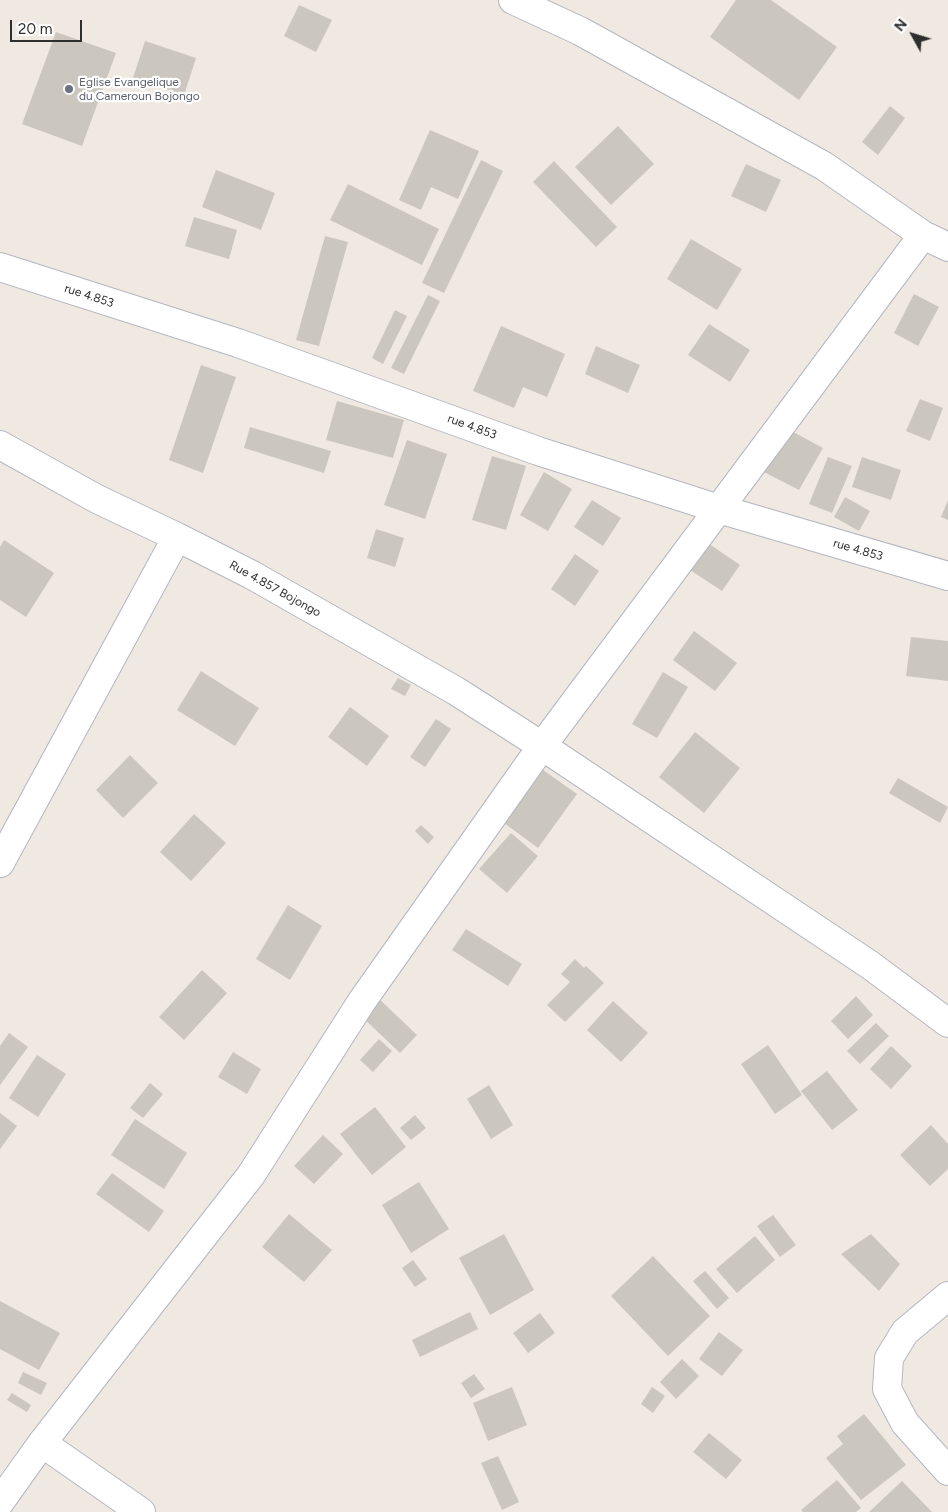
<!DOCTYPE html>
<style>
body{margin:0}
#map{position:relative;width:948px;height:1512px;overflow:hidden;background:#efe9e1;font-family:Figtree,sans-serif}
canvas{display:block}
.north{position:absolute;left:888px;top:10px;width:50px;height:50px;-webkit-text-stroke:4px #fff;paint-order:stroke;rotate:309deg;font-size:14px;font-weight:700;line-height:20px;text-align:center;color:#2e2e2e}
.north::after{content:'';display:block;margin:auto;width:18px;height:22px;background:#2e2e2e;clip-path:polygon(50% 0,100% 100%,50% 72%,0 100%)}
.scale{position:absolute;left:10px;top:20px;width:72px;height:22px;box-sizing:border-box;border:2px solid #2e2e2e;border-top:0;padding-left:6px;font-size:15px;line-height:18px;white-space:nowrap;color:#2e2e2e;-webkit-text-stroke:4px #fff;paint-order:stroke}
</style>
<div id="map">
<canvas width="948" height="1512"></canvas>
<div class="north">N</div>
<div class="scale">20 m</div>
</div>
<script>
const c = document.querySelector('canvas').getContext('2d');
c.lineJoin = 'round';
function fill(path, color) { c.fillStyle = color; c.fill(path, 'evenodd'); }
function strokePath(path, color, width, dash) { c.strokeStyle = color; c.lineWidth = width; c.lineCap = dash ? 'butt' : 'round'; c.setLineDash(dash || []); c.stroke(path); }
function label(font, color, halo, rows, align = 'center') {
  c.font = font + ' Figtree,sans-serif'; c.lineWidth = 4.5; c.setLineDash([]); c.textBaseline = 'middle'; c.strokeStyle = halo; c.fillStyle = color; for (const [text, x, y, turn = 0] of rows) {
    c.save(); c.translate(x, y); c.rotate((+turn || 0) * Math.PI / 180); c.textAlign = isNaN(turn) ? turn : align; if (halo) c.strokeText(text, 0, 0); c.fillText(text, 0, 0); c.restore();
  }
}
fill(new Path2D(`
 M736 0H771L837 47 799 100 710 37Z
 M299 5 332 20 316 52 284 36Z
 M56 32 116 53 82 146 22 124Z
 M145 41 196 58 184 95 133 78Z
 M890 106 905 118 878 155 862 142Z
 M618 126 654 164 611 205 575 167Z
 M430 130 479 151 458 199 431 187 421 210 399 200Z
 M481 160 503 171 444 293 422 283Z
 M554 161 617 227 596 247 533 182Z
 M746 164 781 180 766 212 731 196Z
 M216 170 275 193 261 230 202 207Z
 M348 184 439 229 422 265 330 220Z
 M194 217 237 230 229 259 185 246Z
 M325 236 348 242 319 346 296 340Z
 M691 239 742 269 717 310 667 279Z
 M914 294 939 307 918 346 894 333Z
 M428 295 440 301 404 374 391 368Z
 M395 310 407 316 383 364 372 358Z
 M709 324 750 350 730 382 688 355Z
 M501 326 565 354 547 397 523 387 514 408 473 391Z
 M596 346 640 365 628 393 585 374Z
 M201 365 236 377 203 473 169 460Z
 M920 399 943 408 930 441 906 431Z
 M337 401 404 420 393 458 326 440Z
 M250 427 331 451 324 473 244 448Z
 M784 427 823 448 799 490 760 470Z
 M407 440 447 454 425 519 384 505Z
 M492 456 526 466 506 530 472 520Z
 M828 457 852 466 832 513 809 504Z
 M862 457 901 470 891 500 852 487Z
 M544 472 572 489 548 531 520 515Z
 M845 497 870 511 859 531 834 517Z
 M592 500 621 518 603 546 574 527Z
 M948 500V520L941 517Z
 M376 529 404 538 395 567 367 558Z
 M702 539 740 565 722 591 684 566Z
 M4 540 54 573 26 617 0 600V547Z
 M575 554 599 571 575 606 551 589Z
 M694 631 737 663 715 691 673 660Z
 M911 637 948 641V681L906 676Z
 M201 671 259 708 235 746 177 710Z
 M663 672 688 687 657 738 632 724Z
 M398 678 411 685 405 696 391 689Z
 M350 707 389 736 367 766 328 737Z
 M436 719 451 729 425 767 410 757Z
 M695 732 740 768 704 813 659 777Z
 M130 755 158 783 123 818 96 790Z
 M543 770 577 794 538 848 504 823Z
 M898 778 948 807 940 823 889 793Z
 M194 814 226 843 191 881 160 852Z
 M421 825 434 837 428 844 415 831Z
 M511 833 538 856 507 893 479 869Z
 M288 905 322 926 290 980 256 959Z
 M466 929 522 964 508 986 452 950Z
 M575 959 584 968 586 966 604 983 565 1022 547 1005 570 982 561 974Z
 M202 970 227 993 184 1040 159 1017Z
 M375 995 417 1035 400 1053 358 1013Z
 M856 996 873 1015 848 1039 831 1021Z
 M613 1001 648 1033 621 1062 587 1030Z
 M876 1023 889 1036 860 1064 847 1051Z
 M9 1033 28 1047 0 1085V1046Z
 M379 1039 392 1051 373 1072 360 1060Z
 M768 1045 802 1095 775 1114 741 1064Z
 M891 1046 912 1066 891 1089 870 1069Z
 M233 1052 261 1069 247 1094 218 1077Z
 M37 1055 66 1074 38 1117 9 1098Z
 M827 1071 858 1110 832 1130 801 1091Z
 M150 1083 163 1094 143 1118 130 1108Z
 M489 1085 513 1125 491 1139 467 1099Z
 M375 1107 406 1147 372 1175 340 1134Z
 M0 1113 17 1126 0 1149Z
 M415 1115 426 1128 411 1140 400 1128Z
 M135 1119 187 1153 164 1189 111 1155Z
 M931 1125 948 1144V1169L930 1186 900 1155Z
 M323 1135 343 1154 314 1184 294 1166Z
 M112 1173 164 1211 149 1232 96 1194Z
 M419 1182 449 1229 411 1253 382 1205Z
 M289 1214 332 1250 304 1282 262 1247Z
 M773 1215 796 1245 780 1257 757 1226Z
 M504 1234 534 1290 490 1315 459 1258Z
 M871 1234 900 1264 879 1291 841 1254Z
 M755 1236 775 1260 737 1293 716 1269Z
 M653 1256 710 1316 668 1356 611 1296Z
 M413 1260 427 1279 415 1287 402 1268Z
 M705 1271 729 1298 717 1309 693 1281Z
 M0 1301 60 1333 39 1370 0 1349Z
 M470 1312 478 1329 420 1357 412 1340Z
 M540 1313 555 1333 528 1353 513 1333Z
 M719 1332 743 1350 722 1376 699 1359Z
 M682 1359 699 1376 676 1399 660 1382Z
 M23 1372 47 1383 41 1395 18 1383Z
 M474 1374 485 1389 471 1398 461 1383Z
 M512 1387 527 1425 488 1441 473 1403Z
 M652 1387 665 1396 653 1413 641 1404Z
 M12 1393 31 1405 27 1412 7 1400Z
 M864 1414 906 1465 861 1500 826 1458 843 1444 837 1436Z
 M709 1433 742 1460 726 1479 693 1452Z
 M498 1456 519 1502 502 1510 481 1463Z
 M837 1480 861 1508 856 1512H803L801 1510Z
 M902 1481 932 1512H869Z`), '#cbc7bf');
const minor = new Path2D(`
 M513 0 580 31 824 166 923 235 948 247
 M0 267 238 343 538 451 719 509 948 576
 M0 445 97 499 177 537 252 575 456 691 542 746 870 965 948 1023
 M0 863 177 537
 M948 1296 905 1332 889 1358 887 1389 905 1423 948 1471
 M42 1443 141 1512
 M0 1502 42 1443 251 1175 362 1001 542 746 923 235`);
strokePath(minor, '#b4b7c1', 30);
strokePath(minor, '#fff', 28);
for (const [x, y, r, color] of [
 [69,89,5,"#6b7280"]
]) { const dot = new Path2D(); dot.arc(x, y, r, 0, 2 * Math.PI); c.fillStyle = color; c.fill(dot); strokePath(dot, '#fff', 2); }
label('12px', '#5b616d', '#fff', [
 ["Eglise Evangelique",79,82],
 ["du Cameroun Bojongo",79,96]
], 'left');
label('12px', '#2e2e2e', '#fff', [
 ["rue 4.853",89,296,18],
 ["rue 4.853",472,427,20],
 ["rue 4.853",858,550,16],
 ["Rue 4.857 Bojongo",275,589,29]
]);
</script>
